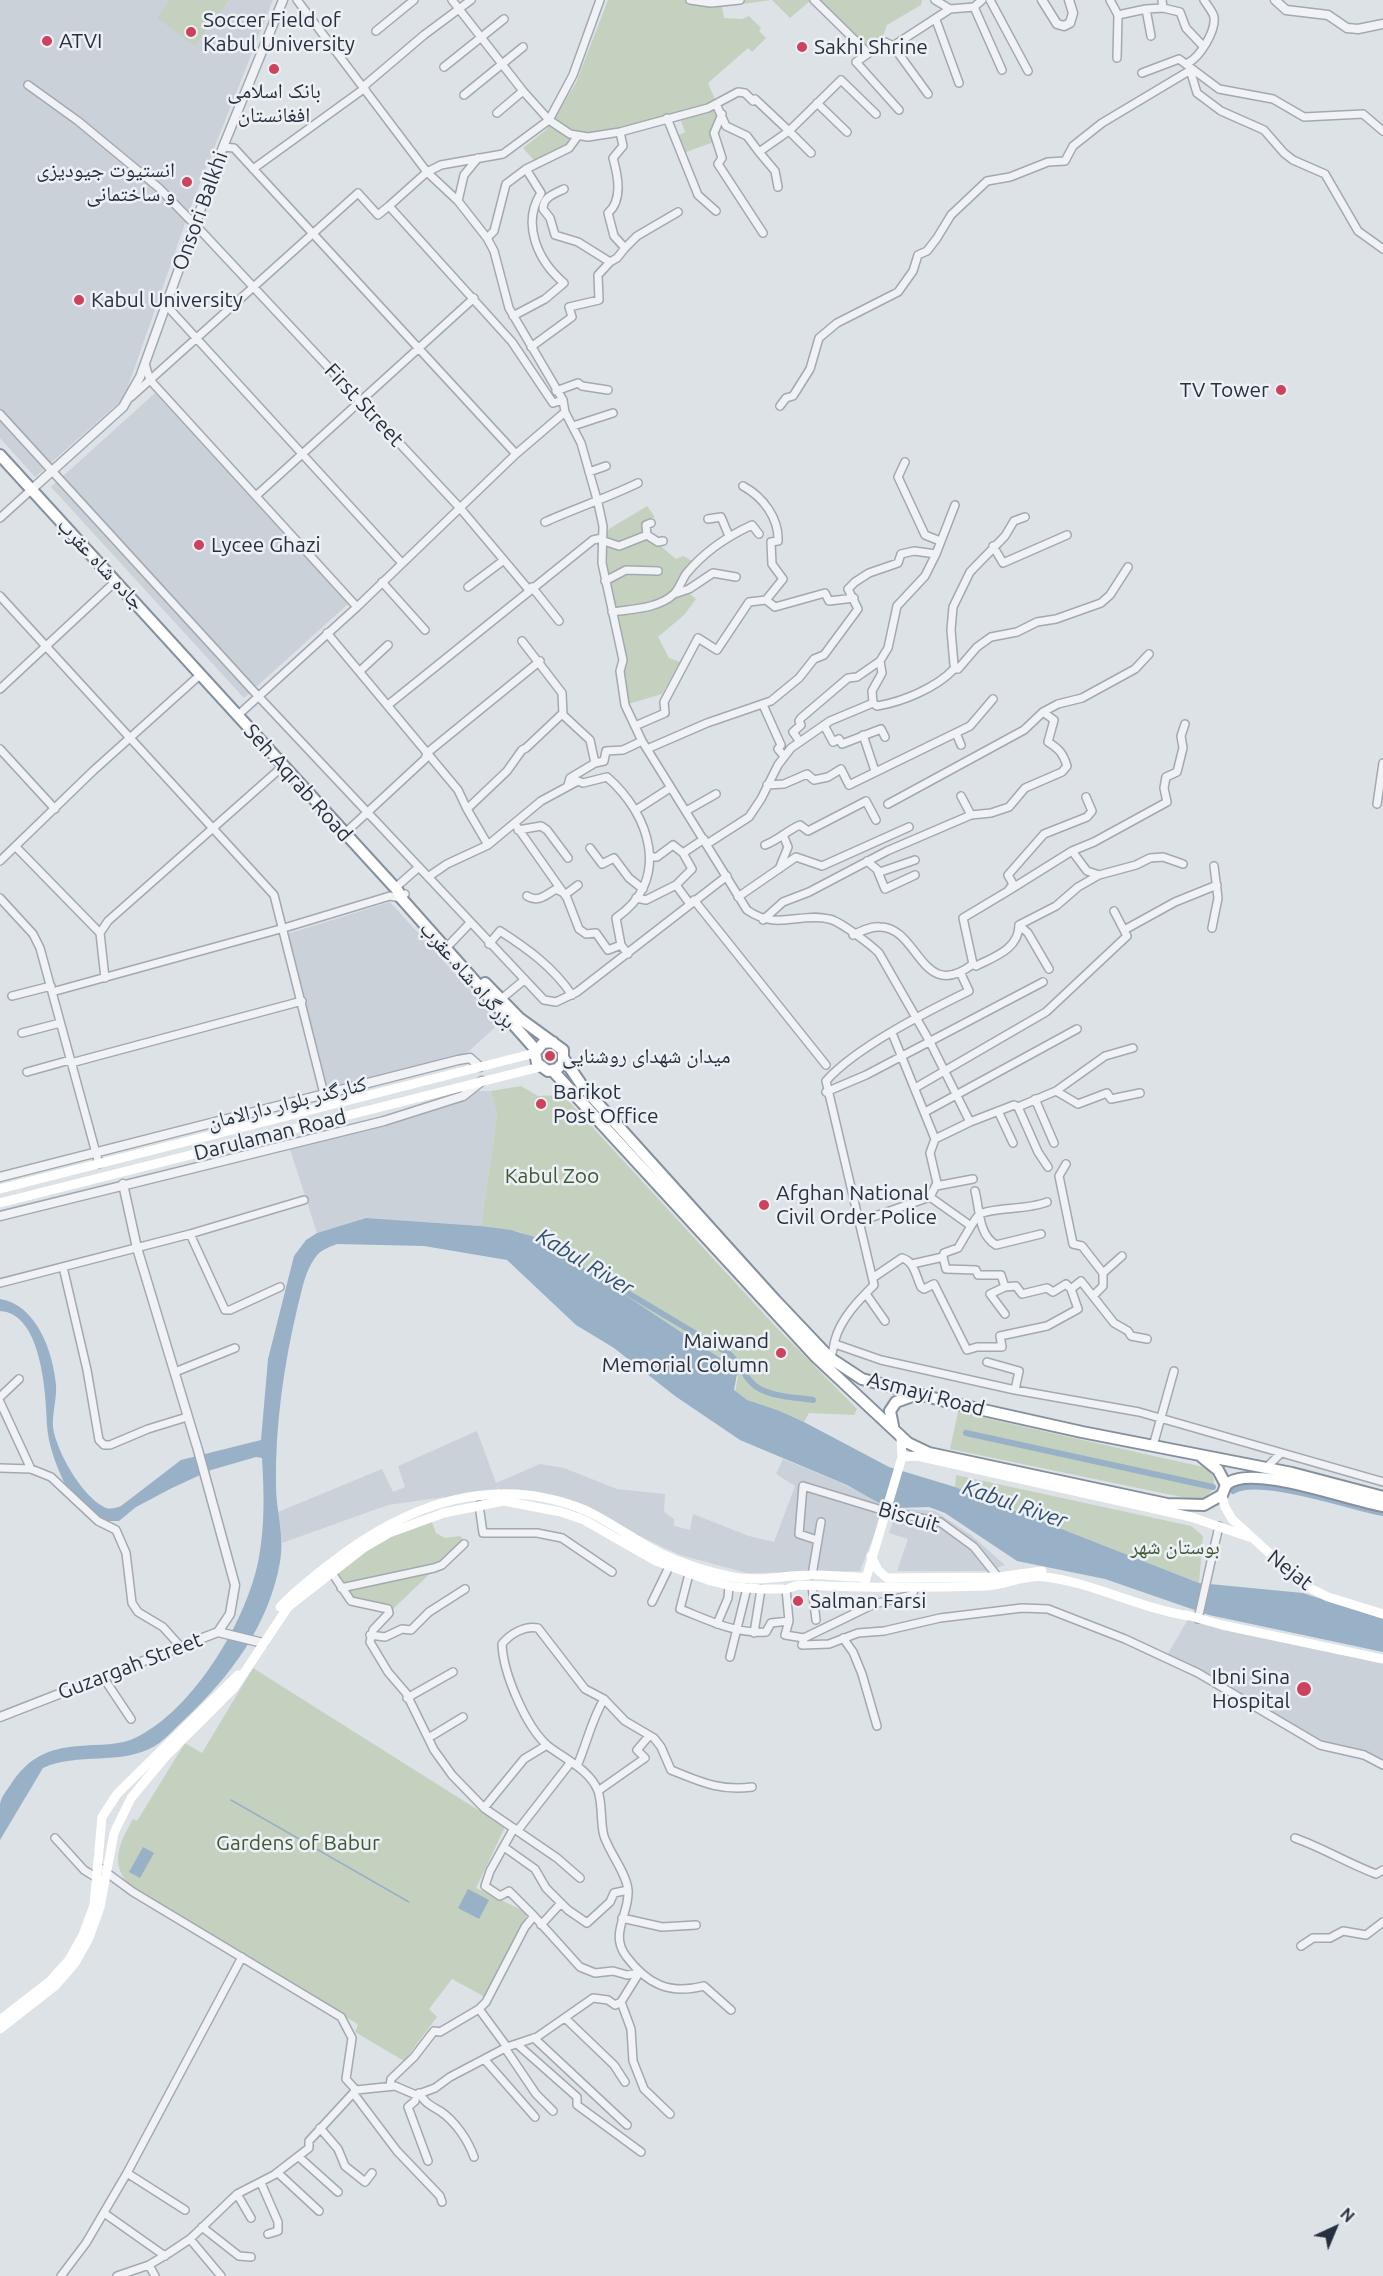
<!DOCTYPE html>
<meta charset="utf-8">
<style>
body{margin:0}
#map{position:relative;width:1383px;height:2276px;overflow:hidden;background:#dde2e7;font-family:Ubuntu,sans-serif}
canvas{display:block}
.north{position:absolute;left:1305px;top:2198px;width:60px;height:60px;-webkit-text-stroke:4px #edf0f5;paint-order:stroke;rotate:44deg;font-size:16px;font-weight:700;line-height:24px;text-align:center;color:#27303e}
.north::after{content:'';display:block;margin:auto;width:21px;height:27px;background:#27303e;clip-path:polygon(50% 0,100% 100%,50% 72%,0 100%)}
</style>
<div id="map">
<canvas width="1383" height="2276"></canvas>
<div class="north">N</div>
</div>
<script>
const c = document.querySelector('canvas').getContext('2d');
c.lineJoin = 'round';
function fill(path, color) { c.fillStyle = color; c.fill(path, 'evenodd'); }
function strokePath(path, color, width, dash) { c.strokeStyle = color; c.lineWidth = width; c.lineCap = dash ? 'butt' : 'round'; c.setLineDash(dash || []); c.stroke(path); }
function label(font, color, halo, rows, align = 'center') {
  c.font = font + ' Ubuntu,"Noto Naskh Arabic",sans-serif'; c.lineWidth = 5; c.setLineDash([]); c.textBaseline = 'middle'; c.strokeStyle = halo; c.fillStyle = color; for (const [text, x, y, turn = 0] of rows) {
    c.save(); c.translate(x, y); c.rotate((+turn || 0) * Math.PI / 180); c.textAlign = isNaN(turn) ? turn : align; if (halo) c.strokeText(text, 0, 0); c.fillText(text, 0, 0); c.restore();
  }
}
fill(new Path2D(`
 M0 0H273L193 201 124 398 35 477 0 438Z
 M155 393 348 604 244 698 51 487Z
 M390 902 500 1023 469 1051 454 1059 328 1089 287 934Z
 M472 1091H491L497 1116 481 1226 366 1218 317 1233 288 1143 384 1121Z
 M477 1431 496 1483 540 1464 564 1468 617 1489 665 1494 664 1512 674 1519V1526L690 1530 693 1514 749 1536 774 1542 795 1486 776 1474 783 1459 839 1482 886 1505 860 1571 747 1573 680 1555 561 1499 500 1491 497 1485 498 1494 446 1502 444 1497 388 1505 282 1543 278 1512 382 1469 393 1492 405 1487 398 1466Z
 M906 1509 935 1511 971 1535 1005 1565 989 1571H897L908 1539 889 1533 897 1510Z
 M1190 1616 1383 1659V1765L1329 1748 1166 1657Z`), '#cbd1d9');
fill(new Path2D(`
 M170 0H229L195 46 157 18Z
 M608 0H771L722 7 724 18 742 19 749 16 761 28 759 31 766 38 752 52 748 48 708 83 722 116 714 142 686 152 679 135 685 132 679 116 591 138 576 134 571 144 538 165 523 148 546 130 576 83Z
 M772 0H811L790 18Z
 M814 0H922L921 5 887 25 883 36 889 42 867 52Z
 M647 506 655 517 647 522 651 538 676 559 683 556 696 563 674 598 690 594 696 599 684 615 658 637 669 658 680 662 662 694 625 705 621 686 623 664 609 602 602 538 609 529Z
 M521 1086 538 1096 563 1095 775 1326 857 1409 854 1415 809 1413 804 1422C786 1414 747 1404 735 1392L738 1377 729 1364 551 1246 520 1232 481 1226 497 1116 491 1091Z
 M958 1412 1203 1467C1213 1473 1216 1479 1213 1490L1203 1499 1196 1500 950 1449Z
 M956 1475 1191 1526 1203 1536 1199 1583 955 1487Z
 M430 1517 436 1533 445 1538 460 1536 464 1541 393 1609C386 1612 381 1611 374 1610 346 1603 344 1599 329 1575L365 1547Z
 M253 1668 505 1827 476 1888 528 1913 485 1997 452 1979 429 2009 437 2017 404 2061 355 2032 358 2025 356 2023 139 1894C108 1869 116 1849 133 1819L137 1821 185 1743 202 1753Z`), '#c4d1be');
fill(new Path2D(`
 M366 1218 481 1226 511 1230 541 1239 729 1364 737 1374 734 1390 747 1400 777 1410 804 1422 889 1467 955 1487 1199 1583 1303 1593 1383 1619V1652L1209 1615 1105 1579 1017 1561 945 1513 929 1507 896 1508 879 1503 847 1485 740 1440 675 1396 614 1348 576 1325 507 1260 424 1246 337 1244C329 1247 320 1250 315 1258 305 1271 302 1290 298 1305 284 1364 275 1425 276 1485 276 1511 285 1537 280 1562 269 1625 230 1677 185 1719 175 1728 166 1739 155 1746 121 1766 77 1752 43 1768L0 1840C0 1829 0 1815 0 1804 1 1797 7 1790 11 1784 28 1758 48 1748 79 1746 98 1744 120 1746 137 1737 194 1709 248 1619 259 1557 265 1524 264 1491 262 1458L256 1457 211 1470 172 1488 136 1507 119 1521H104C90 1509 70 1496 62 1478 55 1462 48 1443 47 1425 46 1395 42 1313 0 1311V1299C37 1305 53 1352 56 1385 57 1399 52 1413 53 1427 56 1451 82 1496 104 1507 109 1510 116 1508 121 1506L181 1460 261 1440 268 1359 294 1256 306 1240 317 1233Z
 M143 1847 154 1853 140 1878 129 1872Z
 M468 1889 489 1900 479 1919 458 1908Z`), '#98b1c7');
strokePath(new Path2D(`
 M231 1800 409 1902`), '#98b1c7', 1.5);
strokePath(new Path2D(`
 M601 1291 605 1284 611 1283 728 1353C739 1362 743 1374 752 1383 765 1397 795 1397 813 1400
 M966 1433 1213 1487
 M1233 1491C1259 1475 1350 1507 1383 1513`), '#98b1c7', 6);
const minor = new Path2D(`
 M297 0 427 172 458 201 487 238 494 251 509 308 563 400 565 412 581 443 598 503 603 526 602 563 623 660 620 671 625 705 642 741 747 910C777 931 799 912 829 919 840 921 871 945 879 953L930 1042 970 1122
 M452 0 523 91 549 120 570 134 588 137 620 132 708 108 738 92 745 93 753 101 755 99 789 131 841 80 876 114
 M690 0 711 3 740 0
 M814 0 867 52
 M935 0 950 9
 M990 0 1028 71
 M1110 0 1118 15 1117 58
 M1162 0 1163 8 1180 12 1186 28 1203 46
 M1204 0C1207 5 1213 12 1214 17 1216 31 1200 57 1188 63L1197 93 1221 111 1264 130 1284 153 1293 160 1325 174 1358 231 1383 249
 M974 7 1002 70
 M1146 9 1151 36
 M1118 15 1146 9 1163 8
 M936 20 959 83
 M376 31 414 0
 M893 46 928 94
 M444 67 504 19
 M1142 73 1179 59 1219 89 1273 99 1304 117 1363 114 1383 131
 M28 85 78 121 159 188 202 232 460 508 529 590
 M364 86 424 35 471 0
 M464 95 523 47
 M817 103 847 132
 M716 104 726 126 747 136 759 152 789 131 811 153
 M899 110 856 62 885 42 893 46 950 9 974 7 982 0
 M497 113 523 91
 M722 114 714 133 722 158 718 164 763 233
 M667 118 698 195 716 211
 M620 132 623 146 613 158C618 176 623 200 608 213L614 236 625 248 637 236 678 212
 M223 147 234 148 516 454
 M759 152 775 171 778 187
 M253 169 365 88
 M564 189C554 194 543 197 543 209L550 218 555 235 578 242 610 262 617 258 625 248
 M458 201 464 175 478 158
 M389 206 427 172 441 165 503 154 549 120 573 75 600 0
 M487 238 494 231 506 184 526 169 569 148 577 137
 M166 305 401 562
 M513 316 545 299 564 283C538 261 521 224 541 193L526 169
 M531 347 572 317 569 307 599 300 598 275 610 262
 M145 364 150 380 357 607
 M556 391 578 383 582 386 608 390
 M131 397 358 193 378 215 389 206 512 342 553 403 563 400
 M780 406 786 398 793 396 810 369 819 338 837 323 898 292 913 271 918 255 927 251 937 238 951 215 987 181 1010 177 1048 162 1065 161 1073 146 1102 123 1189 71
 M0 414 258 696 544 1000 556 1002 577 992 727 876
 M573 426 613 413
 M905 462 898 477 925 535 940 541
 M589 472 606 466
 M257 495 474 298
 M0 518 31 490
 M708 519 721 517 729 536
 M545 522C576 508 607 498 638 483
 M651 523 646 525 647 535 658 542 663 541
 M601 540 619 546 647 535
 M993 546 1003 563 1067 535
 M936 554 955 505
 M605 581 626 570 658 571
 M382 582 425 630
 M468 587 504 560
 M532 587 559 621
 M674 594 689 589 713 573 736 577
 M0 596 274 895 324 1094
 M766 600 775 607 825 593 829 601 854 598
 M612 612C631 609 658 609 674 594 679 589 682 580 686 574 703 553 728 536 752 525L759 534
 M327 633 458 790 467 809
 M522 641 562 693 563 715
 M958 669 954 665 951 630 953 607 970 572 1005 536 1014 521 1025 517
 M360 671 388 645
 M0 689 116 581
 M388 705 593 540 602 538
 M763 705 781 745 778 749 784 756
 M237 716 357 607 516 454 565 412
 M824 725 833 742 839 739 842 744 881 729 885 737
 M635 726 665 713 664 702 698 638 717 650 749 602 766 600 783 579 772 564 771 542 778 541C779 518 763 497 743 486
 M956 733 961 745
 M863 735 875 771
 M800 742 793 732 801 725 799 721 801 718 848 678 857 677 880 661
 M0 749 55 809
 M647 749 707 723 771 701 799 678 814 659 824 655 858 609 848 589 855 582 869 573 898 563 901 554 914 551 936 554 925 576 897 606 888 648 880 661 882 673 872 691 873 703
 M595 763 604 761 606 751 623 750 642 741
 M767 785 784 784 807 774 814 780 828 777 841 769 849 785 970 726 993 699
 M961 796 971 815
 M888 804 1024 730 1043 712 1058 704 1082 698 1135 669 1149 654
 M1377 804 1383 763
 M636 810 670 788
 M686 811 716 794
 M515 824 567 898 579 929 586 934 596 933 608 950 621 945
 M518 830 541 826 547 830 568 858
 M344 834 425 759 427 753 540 661
 M707 844 749 817 761 799 778 765 791 748 830 721 873 703 877 706C902 702 936 688 954 669H958L977 647 991 637 1017 632 1037 622 1056 619 1101 603 1110 595 1128 567
 M488 845 467 809 507 771 522 750 526 748 562 714 590 740 595 763 570 778 568 785
 M765 845C779 840 786 831 800 825L808 831 866 801 876 820
 M16 847 100 933 105 978
 M590 848 602 864 614 858 629 878 643 889
 M1072 851 1087 871 1099 875
 M650 857H657L673 845 683 853 704 839
 M0 861 93 771 201 674
 M867 861 880 872 915 860
 M779 869 788 847 783 835
 M878 872 885 889 915 875
 M428 877 447 864 488 845 541 801 578 781 583 783 607 777C650 814 672 880 616 918L621 945 628 954
 M676 885 692 869 683 853
 M395 888 419 867
 M1008 891 1072 851 1094 842 1167 802 1164 788 1166 777 1177 772 1183 748 1181 736 1185 724
 M527 896C538 903 546 895 556 889L566 894 578 885
 M738 897 796 857 822 866 909 827
 M0 898 33 934 40 948 99 1164
 M636 898 646 900 676 885 690 904
 M694 900 826 1065
 M763 920 783 902 809 892 887 851 971 815 991 813 1009 807 1025 788 1062 772 1067 766C1063 753 1059 749 1048 742L1054 720 1043 712
 M1019 925 1028 933 1049 969
 M1212 928 1218 898 1214 866
 M1126 929 1175 902 1217 885
 M100 933 108 921 282 767
 M853 935C861 931 871 926 880 927 919 927 921 1004 973 964L976 966C994 957 1019 949 1019 925L1056 906 1078 887 1099 875 1136 865 1150 858 1163 857 1183 864
 M450 944 470 923
 M489 944 500 931C528 949 553 967 572 995
 M973 964 963 918 1008 891 1013 884 1008 875 1044 834 1087 817 1092 811 1086 797
 M52 992 284 928 390 896 401 898 405 894
 M12 996 51 986
 M500 1000 523 981
 M22 1033 60 1023
 M892 1033 935 1139
 M71 1063 302 1001
 M27 1072 70 1060
 M915 1088 1046 1012 1127 936 1114 911
 M1056 1091 1078 1104 1107 1093 1111 1099 1140 1093
 M826 1092 866 1075 1043 982
 M1035 1099 1054 1143
 M1018 1107 1038 1152 1048 1167
 M998 1111 1013 1143
 M925 1112 1077 1029
 M1066 1164 1059 1176 1073 1244 1082 1246 1103 1273
 M936 1186 973 1179
 M975 1191C980 1210 978 1234 996 1245L1041 1234
 M930 1197 971 1226 958 1248 944 1253 943 1257
 M861 1221 930 1197 937 1183 930 1153 935 1139 970 1122 1014 1105 1018 1107 1056 1091 1105 1056 1133 1048
 M971 1226C973 1223 977 1216 980 1214 993 1207 1028 1210 1047 1202
 M190 1234 225 1310H230L280 1287
 M63 1267 87 1370 99 1440 104 1445H110L148 1429 187 1417
 M874 1277 902 1258C914 1261 916 1276 921 1287L924 1289 934 1284 967 1350 977 1347H1002L1000 1336 1047 1326 1078 1309 1071 1289 1066 1284 1053 1292 1047 1288 1022 1294 1016 1286 1005 1287 1001 1275H978L976 1270 946 1269 943 1257 912 1264
 M0 1283 190 1234 304 1200
 M1071 1289 1081 1281 1114 1323 1128 1331 1131 1336 1147 1339
 M866 1294 885 1321
 M1093 1296 1103 1286V1273L1122 1256
 M1005 1314 990 1294 1005 1287
 M835 1344 881 1360 1015 1390 1139 1412 1383 1482
 M830 1358C834 1351 833 1347 835 1340 841 1318 859 1300 874 1285L826 1081C856 1047 928 1011 969 991L961 974
 M987 1362 1019 1371 1015 1390
 M175 1372 235 1348
 M0 1397 19 1379
 M0 1402 31 1469
 M1153 1446 1174 1371
 M1267 1467 1280 1454
 M0 1468 31 1469 51 1477 98 1521 116 1530 126 1553 132 1603 138 1612 163 1627 180 1646
 M479 1505 483 1533H537L562 1538 612 1572
 M817 1540 799 1534 803 1486 885 1511 940 1522 974 1547 998 1577
 M332 1573 351 1601 388 1609 389 1613 373 1630 370 1642 388 1672 406 1693 434 1750 452 1775 484 1808 557 1858 580 1878
 M689 1574 680 1609C708 1620 735 1634 766 1632L771 1623 789 1621 785 1635 804 1638
 M812 1575 821 1522
 M812 1586 816 1620
 M341 1588 434 1568 442 1565 464 1544
 M915 1588 912 1595 874 1604 804 1638 802 1645 829 1644 858 1633 884 1631 940 1618 1022 1608 1048 1609 1125 1639 1198 1673 1320 1745 1364 1755 1383 1765
 M786 1589 789 1621
 M652 1602 669 1567
 M1198 1619 1219 1526
 M717 1624 728 1598 729 1586
 M754 1633 761 1589
 M370 1635 385 1637 402 1629 411 1630 429 1612 465 1589
 M843 1638 853 1652 862 1674 877 1726
 M730 1657 747 1588
 M103 1677 131 1719
 M407 1698 453 1672
 M430 1737 463 1717
 M577 1766C587 1743 591 1721 604 1699
 M598 1791 645 1758 637 1750 649 1736
 M484 1808 524 1759 547 1745
 M518 1830 571 1762
 M55 1838 84 1870 97 1878
 M1295 1838C1323 1848 1347 1863 1376 1874L1383 1870
 M504 1847 535 1869 546 1888 568 1910 587 1923 610 1902 614 1893 628 1890
 M99 1867 133 1892 341 2017 352 2038 346 2079 356 2090 395 2086 416 2095 435 2088 450 2077 507 2047 537 2037 593 1998 608 2000 615 2005 621 2002 639 1973
 M534 1916 580 1967 595 1973 613 1971 627 1975 639 1973
 M622 1918 662 1927 696 1925
 M541 1925 561 1903
 M1301 1946 1313 1938H1330L1343 1931 1366 1935 1383 1922
 M621 2002 631 2029 633 2061 644 2089 670 2114
 M479 2009 507 2047
 M731 2010 704 1986C669 1995 647 1984 626 1956 609 1934 630 1913 628 1890 626 1872 610 1854 604 1836 600 1822 603 1806 598 1791 590 1770 565 1759 548 1746 526 1727 503 1673 502 1644 510 1634 525 1625 538 1628L585 1689 604 1699 625 1721 654 1738 661 1747 671 1770C701 1782 719 1791 752 1787
 M565 2018 614 2065 625 2082
 M534 2038 627 2125
 M517 2044 577 2097V2105L641 2152
 M505 2048 536 2094 553 2111
 M485 2060 535 2117
 M390 2086 391 2079 414 2057 434 2031 440 2032 479 2009 486 2002 525 1927 534 1916 509 1891 500 1896 485 1886 490 1871 514 1828
 M419 2093C426 2104 430 2105 440 2111 455 2121 468 2140 474 2157
 M354 2094 397 2151 440 2196 442 2202
 M416 2095 415 2101 408 2107 428 2161
 M320 2128 338 2149 345 2166 365 2182 372 2173
 M299 2157 338 2192
 M127 2173 185 2210
 M278 2173 319 2211
 M261 2183 278 2222V2231L268 2234
 M237 2194 251 2218
 M104 2213 165 2256
 M202 2227 239 2256 251 2257
 M190 2239 221 2276
 M149 2265 155 2276
 M61 2276 86 2243 127 2173 242 1957
 M117 2276 149 2265 169 2253 190 2239 237 2194 274 2175 309 2148V2141L356 2090`);
const tertiary = new Path2D(`
 M1042 0 1057 24 1064 26 1070 23 1073 13 1069 0
 M1275 0 1286 10 1328 15 1347 28 1358 29 1383 24
 M31 490 123 407 140 377 223 147 283 0
 M0 1177 458 1060 470 1058 480 1067
 M123 1184 137 1248 198 1450 235 1585 230 1614 218 1632
 M0 1216 384 1121 463 1096 482 1081
 M0 1717 218 1632 263 1643`);
const trunk = new Path2D(`
 M0 455 398 891 401 898 536 1050
 M485 983 519 1018 563 1050V1063L557 1069 548 1071 537 1063 535 1053 543 1043 553 1042
 M564 1059 583 1087 775 1300 830 1358 862 1379 952 1403 1082 1432 1292 1473 1383 1497
 M553 1071 816 1357 908 1443 929 1453 1167 1504 1204 1505 1222 1495 1226 1485 1218 1470 1202 1457
 M893 1426 890 1411 896 1402 915 1395
 M1226 1485C1249 1462 1350 1501 1383 1506`);
strokePath(minor, '#a3a9b1', 10);
strokePath(tertiary, '#a3a9b1', 11);
strokePath(trunk, '#85909e', 14);
strokePath(minor, '#f0f2f6', 7);
strokePath(tertiary, '#f0f2f6', 8);
strokePath(new Path2D(`
 M0 1189 535 1053
 M0 1203 540 1067
 M902 1457 917 1456 1191 1517 1249 1537
 M1222 1495 1225 1507 1232 1519 1304 1585 1328 1597 1383 1614
 M871 1556 878 1570 887 1578 998 1577 1042 1571
 M865 1582 902 1457 901 1438
 M280 1607C296 1590 313 1577 331 1563 405 1505 493 1472 585 1510 611 1522 634 1540 660 1553 683 1564 709 1572 733 1577 759 1582 785 1575 811 1575 829 1574 847 1578 865 1577
 M1187 1615 1222 1625 1383 1659
 M0 2020 50 1981 69 1960 83 1935 94 1905 102 1817 117 1794 238 1675
 M0 2029 55 1986 75 1963 89 1938 100 1907 114 1833 131 1798 166 1756 234 1688 288 1607 365 1547 389 1533 444 1513 504 1501 561 1512 584 1520 656 1561 711 1581 735 1587 761 1589H786L799 1585C862 1588 924 1588 987 1586 1005 1585 1027 1574 1045 1577 1095 1583 1141 1609 1190 1616`), '#fff', 9);
strokePath(trunk, '#fff', 10);
for (const [x, y, r, color] of [
 [191,32,6,"#cd425c"],
 [47,41,6,"#cd425c"],
 [802,47,6,"#cd425c"],
 [274,69,6,"#cd425c"],
 [187,182,6,"#cd425c"],
 [79,300,6,"#cd425c"],
 [1281,390,6,"#cd425c"],
 [199,545,6,"#cd425c"],
 [550,1056,6,"#cd425c"],
 [541,1104,6,"#cd425c"],
 [764,1205,6,"#cd425c"],
 [781,1353,6,"#cd425c"],
 [798,1601,6,"#cd425c"],
 [1304,1689,8,"#cd425c"]
]) { const dot = new Path2D(); dot.arc(x, y, r, 0, 2 * Math.PI); c.fillStyle = color; c.fill(dot); strokePath(dot, '#edf0f5', 2); }
label('21px', '#27303e', '#edf0f5', [
 ["Soccer Field of",203,20],
 ["Kabul University",203,44],
 ["ATVI",59,41],
 ["Sakhi Shrine",814,47],
 ["بانک اسلامی",274,91,"center"],
 ["افغانستان",274,115,"center"],
 ["انستیوت جیودیزی",175,170,"right"],
 ["و ساختمانی",175,194,"right"],
 ["Kabul University",91,300],
 ["TV Tower",1269,390,"right"],
 ["Lycee Ghazi",211,545],
 ["میدان شهدای روشنایی",562,1056],
 ["Barikot",553,1092],
 ["Post Office",553,1116],
 ["Afghan National",776,1193],
 ["Civil Order Police",776,1217],
 ["Maiwand",769,1341,"right"],
 ["Memorial Column",769,1365,"right"],
 ["Salman Farsi",810,1601],
 ["Ibni Sina",1290,1677,"right"],
 ["Hospital",1290,1701,"right"]
], 'left');
label('21px', '#27303e', '#edf0f5', [
 ["Onsori Balkhi",200,211,-70],
 ["First Street",364,405,47],
 ["جاده شاه عقرب",101,564,47],
 ["Seh Aqrab Road",298,783,48],
 ["بزرگراه شاه عقرب",468,975,49],
 ["کنارگذر بلوار دارالامان",287,1103,-14],
 ["Darulaman Road",270,1135,-14],
 ["Asmayi Road",926,1394,15],
 ["Biscuit",909,1517,16],
 ["Nejat",1290,1570,38],
 ["Guzargah Street",130,1666,-21]
]);
label('21px', '#3d5934', '#edf0f5', [
 ["Kabul Zoo",552,1176],
 ["بوستان شهر",1175,1547],
 ["Gardens of Babur",298,1843]
]);
label('italic 22px', '#315071', '#edf0f5', [
 ["Kabul River",585,1262,31],
 ["Kabul River",1015,1504,19]
]);
</script>
